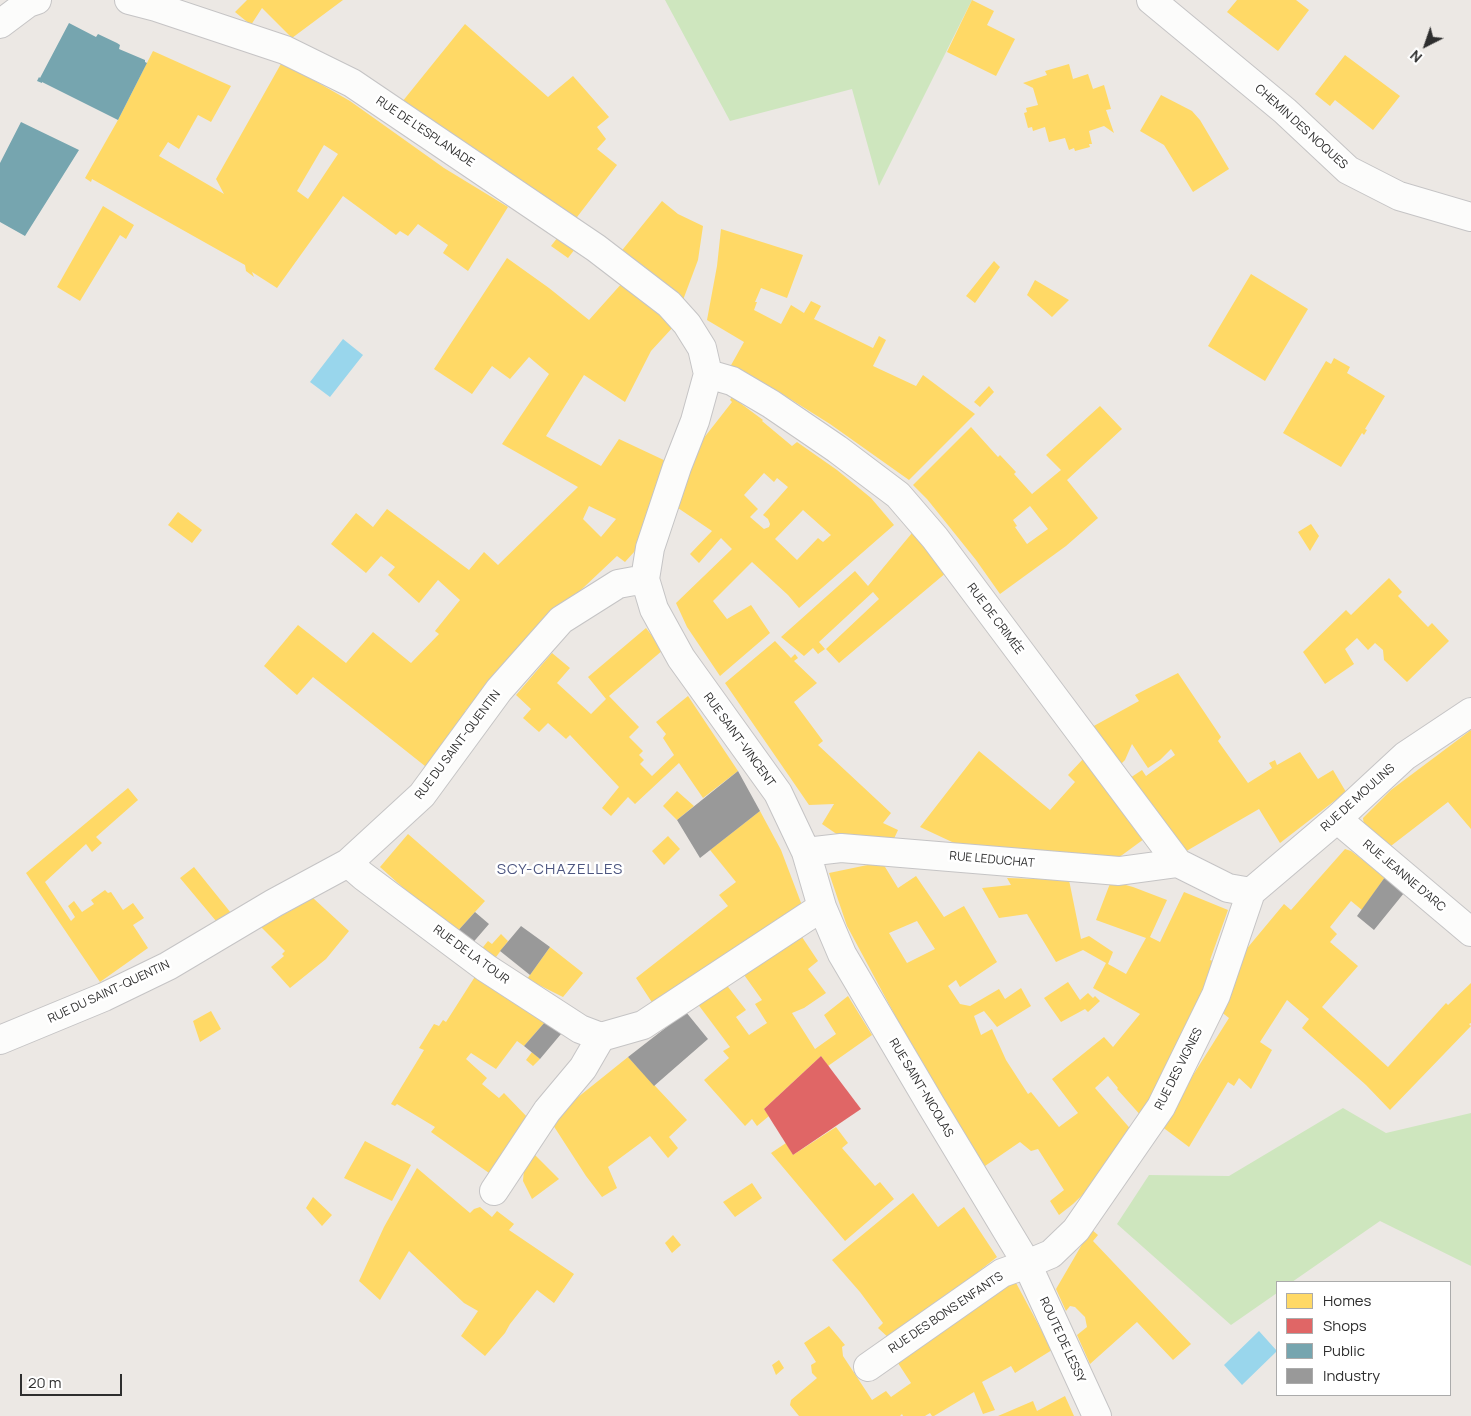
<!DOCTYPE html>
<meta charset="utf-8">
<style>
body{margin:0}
#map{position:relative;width:1471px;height:1416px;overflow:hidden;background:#ece8e4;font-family:Manrope,sans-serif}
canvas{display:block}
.legend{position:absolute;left:1276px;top:1281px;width:175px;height:115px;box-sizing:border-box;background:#fff;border:1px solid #ababab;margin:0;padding:6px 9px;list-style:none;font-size:15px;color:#2e2e2e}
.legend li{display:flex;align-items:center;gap:10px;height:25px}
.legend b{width:25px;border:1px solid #ababab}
.north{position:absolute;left:1401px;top:20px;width:50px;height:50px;-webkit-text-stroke:4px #fff;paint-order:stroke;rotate:221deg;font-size:14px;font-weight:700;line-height:20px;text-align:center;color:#2e2e2e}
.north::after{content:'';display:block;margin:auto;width:18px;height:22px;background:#2e2e2e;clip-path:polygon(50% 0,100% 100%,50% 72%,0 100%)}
.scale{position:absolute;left:20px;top:1374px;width:102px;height:22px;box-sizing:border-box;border:2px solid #2e2e2e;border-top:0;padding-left:6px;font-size:15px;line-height:18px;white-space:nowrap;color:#2e2e2e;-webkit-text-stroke:4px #fff;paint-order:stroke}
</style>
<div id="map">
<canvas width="1471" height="1416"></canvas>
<ul class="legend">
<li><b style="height:14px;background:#ffd966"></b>Homes</li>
<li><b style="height:14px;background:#e06666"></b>Shops</li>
<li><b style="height:14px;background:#76a5af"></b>Public</li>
<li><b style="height:14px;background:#999"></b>Industry</li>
</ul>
<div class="north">N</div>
<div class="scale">20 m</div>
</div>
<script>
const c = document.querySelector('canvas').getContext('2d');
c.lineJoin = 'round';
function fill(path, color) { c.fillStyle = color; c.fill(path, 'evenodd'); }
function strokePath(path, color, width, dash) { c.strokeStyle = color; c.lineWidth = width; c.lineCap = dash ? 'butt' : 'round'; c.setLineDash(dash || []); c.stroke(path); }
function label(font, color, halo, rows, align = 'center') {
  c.font = font + ' Manrope,sans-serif'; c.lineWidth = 5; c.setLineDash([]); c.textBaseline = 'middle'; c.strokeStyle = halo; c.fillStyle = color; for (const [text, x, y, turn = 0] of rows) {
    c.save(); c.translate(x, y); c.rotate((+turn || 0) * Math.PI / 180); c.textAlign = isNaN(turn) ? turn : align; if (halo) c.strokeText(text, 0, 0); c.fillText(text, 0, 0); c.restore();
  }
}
fill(new Path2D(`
 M665 0H972L879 186 852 89 730 121Z
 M1343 1108 1386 1133 1471 1113V1266L1380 1221 1292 1282H1277V1293L1231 1325 1117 1224 1149 1175 1229 1176Z`), '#cee6be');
fill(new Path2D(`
 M343 339 363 355 330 397 310 382Z
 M1259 1331 1277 1351 1242 1385 1224 1365Z`), '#99d6ec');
fill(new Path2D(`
 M247 0H343L292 38 262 8 251 25 235 12Z
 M972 0 994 11 987 25 1015 39 996 76 947 52Z
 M1237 0H1296L1309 10 1278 51 1227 12Z
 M465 24 548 97 573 76 609 117 597 127 606 139 597 149 617 165 574 221 402 102Z
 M153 51 231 86 211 122 198 115 179 149 168 142 159 156 224 194 216 179 282 62 350 101 444 168 508 207 468 271 443 253 448 245 418 224 408 236 400 231 396 235 343 196 277 288 252 272 254 277 246 271 245 265 92 179 91 182 85 178 118 120ZM324 145 338 154 308 199 297 191Z
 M1345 55 1400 96 1373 130 1335 100 1330 106 1315 94Z
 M1069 64 1073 79 1088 74 1093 89 1104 85 1111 109 1106 110 1114 133 1104 126 1089 131 1092 144H1089L1090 147 1075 151 1074 148 1069 150 1065 138 1049 142 1045 127 1033 131 1032 127 1028 128 1024 113 1027 112 1026 108 1038 105 1033 88 1023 83 1047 75 1045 71Z
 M1161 95 1192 111 1200 120 1229 169 1193 192 1164 145 1140 131Z
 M662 201 678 214 703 226 698 260 683 300 619 254Z
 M103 206 134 225 126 239 120 235 80 301 57 287Z
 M721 229 803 255 787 298 761 288 755 302H757L754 310 781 324 791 305 804 313 811 301 821 306 814 319 873 348 879 336 886 340 873 366 916 386 923 375 975 414 909 480 830 424 779 392 730 367 744 342 707 320 717 266Z
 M558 237 575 249 568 258 551 246Z
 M507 258 549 288 589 320 623 282 674 326 651 351 625 402 584 375 546 436 601 466 619 439 668 462 644 541 625 562 617 556 547 622 518 652 465 711 471 715 430 770 313 677 297 695 264 666 298 625 346 663 373 632 411 663 439 634 435 631 460 600 438 580 419 603 388 575 395 567 381 556 366 573 331 544 356 513 373 527 387 509 469 570 484 552 498 565 578 487 502 444 549 374 529 357 510 379 492 366 472 394 434 369ZM589 506 616 519 601 537 583 519Z
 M994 261 1000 267 975 303 966 296Z
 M1251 274 1308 309 1265 381 1208 346Z
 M1035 280 1069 300 1052 317 1027 295Z
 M1334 358 1350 367 1347 373 1385 396 1365 429 1367 430 1364 435 1362 433 1341 467 1283 433 1326 361 1331 364Z
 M989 386 994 392 980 407 974 402Z
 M732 397 763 420 762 421 792 446 797 442 837 470 871 498 894 525 799 608 788 595 752 562 713 601 727 619 751 605 770 633 720 676 687 627 676 603 732 549 721 538 699 563 690 554 712 531 675 506 696 448 732 402 730 400ZM764 473 774 482 777 478 788 487 763 515 768 519 770 524 769 527 764 529 750 517 758 509 744 495ZM803 510 831 535 823 542 818 538 797 560 775 539Z
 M1100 406 1122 429 1067 480 1098 518 1066 546 1000 594 976 560 927 499 913 485 971 427 998 457 1000 455 1016 472 1014 474 1032 494 1061 470 1046 455ZM1030 506 1048 529 1027 544 1015 527 1017 526 1013 520Z
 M178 512 202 530 192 543 168 525Z
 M1311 524 1319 536 1310 551 1298 532Z
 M912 533 947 572 839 663 826 649 879 599 873 592 819 642 825 649 818 654 813 648 804 656 781 637 855 571 868 586Z
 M1389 578 1402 592 1398 596 1428 627 1432 623 1449 641 1407 682 1384 660 1383 650 1375 643 1368 650 1357 638 1345 649 1354 664 1325 684 1303 652 1346 610 1351 615Z
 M646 628 663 650 609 696 639 727 629 737 643 751 639 755 644 760 640 764 652 776 674 755 663 738 666 734 656 722 688 696 738 771 703 798 679 763 635 804 628 797 611 816 602 808 619 787 570 735 566 739 548 723 539 732 523 718 531 709 516 695 552 653 570 668 557 683 591 714 606 699 588 677Z
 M775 641 791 658 795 654 798 658 794 661 817 683 794 702 823 741 818 745 891 813 883 823 898 830 892 843 838 835 822 824 834 804 809 805 725 683Z
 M1178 673 1221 737 1218 741 1248 783 1272 768 1269 763 1275 760 1277 765 1300 752 1318 779 1333 770 1346 792 1280 843 1259 809 1183 853 1130 778 1142 770 1146 776 1175 755 1171 749 1160 760 1148 768 1132 744 1125 760 1121 764 1092 727 1139 701 1135 695Z
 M1471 730V829L1448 802 1387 849 1364 826 1363 818 1391 790Z
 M979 751 1050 810 1075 782 1068 775 1084 758 1144 839 1114 861 1041 856 980 845 973 851 967 849 920 827Z
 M128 788 138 800 96 837 102 843 92 852 86 844 45 882 71 921 75 917 68 906 74 901 82 912 94 904 91 900 105 890 108 893 111 892 123 910 133 903 144 918 133 925 148 948 100 982 26 873Z
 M677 791 694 806 677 820 663 806Z
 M760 811 781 850 803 908 653 1004 636 978 728 906 719 895 736 882 710 850Z
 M408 834 485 901 455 934 380 867Z
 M668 836 680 849 664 865 652 851Z
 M1345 849 1351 851 1385 877 1362 910 1351 901 1330 927 1337 934 1330 942 1358 966 1322 1007 1388 1067 1446 1003 1448 1005 1471 983V1023L1469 1024 1471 1026 1390 1110 1366 1085 1302 1028 1309 1019 1287 1000 1260 1042 1272 1050 1251 1089 1239 1078 1234 1086 1228 1082 1189 1147 1161 1126 1229 1018 1220 1011 1239 958 1284 904 1291 910Z
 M882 862 898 888 916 876 944 917 964 906 997 962 960 987 956 980 948 986 960 1004 970 1006 999 989 1005 999 1021 988 1031 1006 997 1027 984 1011 974 1016 981 1035 992 1029 1006 1060 1028 1094 1031 1092 1059 1127 1078 1113 1052 1079 1104 1037 1113 1047 1140 1014 1093 988 1106 963 1083 950 1056 962 1027 914 999 918 982 888 1011 885 1007 878 1069 880 1081 939 1089 936 1113 952 1108 964 1126 974 1146 938 1096 920 1111 881 1133 887 1167 900 1150 937 1160 942 1184 892 1228 910 1210 960 1213 961 1203 1003 1143 1118 1117 1089 1118 1088 1108 1076 1095 1088 1134 1133 1095 1183 1073 1204 1059 1215 1050 1201 1064 1190 1038 1149 1031 1151 1020 1142 985 1166 941 1101 847 926 829 873ZM917 921 935 949 907 963 889 933Z
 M194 867 231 913 216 921 180 878Z
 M313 898 349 931 326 959 290 988 271 967 284 956 282 954 285 951 261 927Z
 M501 934 508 941 493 961 479 952 488 941 492 944Z
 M802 937 818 961 808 969 826 993 804 1008 792 1013 815 1049 836 1034 824 1015 848 996 872 1035 828 1066 821 1056 764 1109 769 1116 757 1126 752 1119 745 1126 704 1080 729 1058 723 1051 730 1047 697 1003 725 983 746 1010 736 1017 749 1035 767 1023 755 1004 762 1000 742 972 768 955Z
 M550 947 583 973 563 997 527 979Z
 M476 975 545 1022 524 1046 517 1041 496 1069 471 1053 466 1059 487 1078 482 1084 499 1098 504 1093 531 1121 489 1173 431 1132 435 1127 397 1104 395 1106 391 1104 424 1050 419 1048 434 1024 439 1026 443 1020 446 1022Z
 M1068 982 1080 1000 1088 993 1093 998 1095 996 1100 1001 1088 1012 1085 1009 1061 1022 1044 998Z
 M211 1011 221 1029 200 1042 193 1021Z
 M532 1052 540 1059 533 1066 526 1060Z
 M628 1057 687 1120 669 1137 678 1148 668 1158 650 1136 608 1167 617 1188 602 1197 586 1176 553 1125 567 1106Z
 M836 1127 848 1143 842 1148 875 1186 880 1182 894 1199 845 1241 771 1153 786 1143 793 1155Z
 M365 1141 411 1165 392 1201 344 1178Z
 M534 1154 559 1179 532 1199 523 1181 524 1169Z
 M417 1168 470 1213 474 1209 480 1207 492 1217 497 1211 514 1224 509 1230 574 1274 554 1303 537 1290 510 1324 505 1333 485 1356 461 1336 478 1311 464 1303 409 1251 380 1300 359 1281 384 1227Z
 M752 1183 762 1198 735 1217 723 1202Z
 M913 1193 938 1227 964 1207 997 1257 891 1340 878 1328 883 1323 860 1292 832 1260Z
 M313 1197 332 1215 322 1226 306 1208Z
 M1091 1229 1098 1235 1093 1241 1191 1344 1173 1360 1137 1322 1090 1364 1077 1335 1087 1327 1085 1317 1075 1307 1070 1306 1066 1311 1056 1289Z
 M673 1235 681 1245 672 1253 665 1243Z
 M1015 1281 1052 1350 1015 1373 1011 1366 982 1382 995 1410 983 1414 974 1392 934 1416H932L930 1413 925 1416H903L902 1414 900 1416H799L790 1405 791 1400 817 1378 812 1373 811 1365 816 1362 804 1343 829 1326 845 1345 842 1347 843 1356 872 1400 886 1391 891 1397 911 1383 896 1360Z
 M779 1360 784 1368 776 1375 772 1365Z
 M1065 1396 1074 1416H998L1033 1401 1037 1411Z`), '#ffd966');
fill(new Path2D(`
 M821 1056 861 1109 793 1155 764 1109Z`), '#e06666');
fill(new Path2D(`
 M69 23 96 37 98 34 117 43 120 45 119 49 145 60V62L147 63 118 120 42 82V83L37 81 39 77 40 78Z
 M21 122 79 150 25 236 0 222V163Z`), '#76a5af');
fill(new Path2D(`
 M738 771 760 811 700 858 677 820Z
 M1385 877 1404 893 1374 930 1357 916Z
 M475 912 489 924 470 946 455 934Z
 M521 926 550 947 530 975 500 951Z
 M686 1012 708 1039 654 1086 628 1057Z
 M545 1022 561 1034 540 1059 524 1046Z`), '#999');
const minor = new Path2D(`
 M129 0 156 7 285 50 352 83 596 248 669 304 687 324 702 348 708 374 695 421 677 467 650 548 645 579 654 609 681 658 778 793 806 852 822 907 842 954 931 1105 1027 1264 1097 1416
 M1151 0 1285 111 1348 170 1399 196 1471 217
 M0 24 28 3 37 0
 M708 374 732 381 771 404 837 449 898 495 935 538 1178 863 1228 888 1251 892
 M1337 819 1471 932
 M806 852 841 848 1119 871 1178 863
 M348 863 363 876 486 968 580 1029 601 1037 643 1025 822 907
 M0 1040 104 997 168 966 274 903 348 863 422 795 499 690 561 620 618 584 645 579
 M494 1191 547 1111 583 1068 601 1037
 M868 1367 1002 1273 1027 1264 1051 1254 1076 1230 1161 1107 1216 995 1251 892 1337 819 1405 756 1471 712`);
strokePath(minor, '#c5c4c5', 30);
strokePath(minor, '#fcfcfb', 28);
label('12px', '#2e2e2e', '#fff', [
 ["CHEMIN DES NOQUES",1301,127,42],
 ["RUE DE L'ESPLANADE",425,132,34],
 ["RUE DE CRIMÉE",995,619,53],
 ["RUE SAINT-VINCENT",739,740,54],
 ["RUE DU SAINT-QUENTIN",458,745,-53],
 ["RUE DE MOULINS",1358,798,-42],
 ["RUE LEDUCHAT",992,860,5],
 ["RUE JEANNE D'ARC",1404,876,40],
 ["RUE DE LA TOUR",471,955,36],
 ["RUE DU SAINT-QUENTIN",109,992,-25],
 ["RUE DES VIGNES",1179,1069,-63],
 ["RUE SAINT-NICOLAS",921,1088,59],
 ["RUE DES BONS ENFANTS",946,1313,-34],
 ["ROUTE DE LESSY",1062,1340,65]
]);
c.letterSpacing = '1px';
label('15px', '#4d5680', '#fff', [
 ["SCY-CHAZELLES",560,870]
]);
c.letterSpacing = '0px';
</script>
